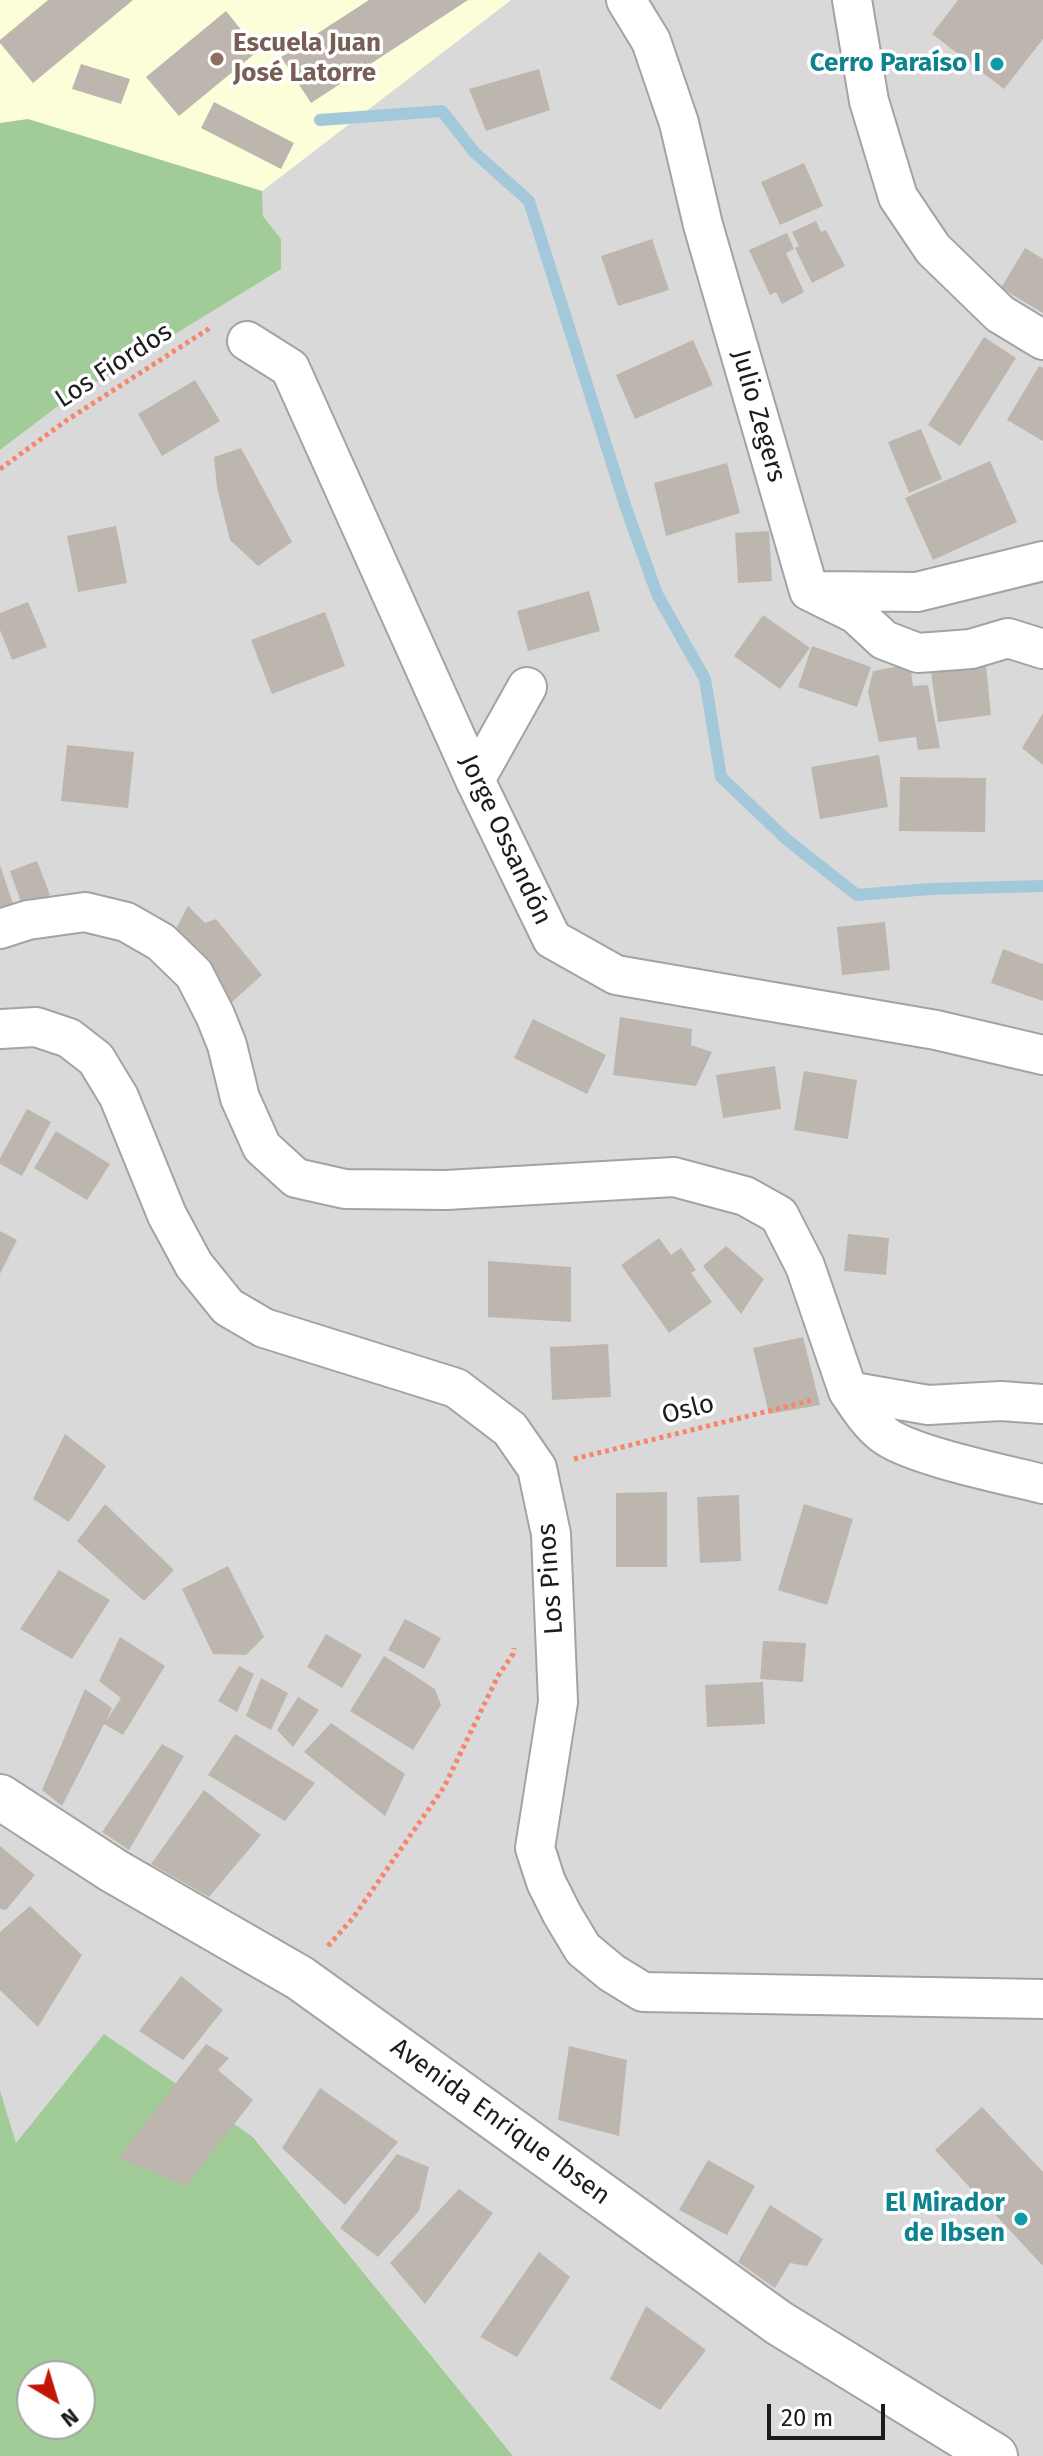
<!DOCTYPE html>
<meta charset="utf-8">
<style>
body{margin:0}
#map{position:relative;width:1043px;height:2456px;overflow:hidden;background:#edeae1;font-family:"Fira Sans",sans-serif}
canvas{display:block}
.north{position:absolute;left:16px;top:2360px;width:80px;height:80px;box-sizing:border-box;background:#fff;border:2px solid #a4a4a4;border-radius:50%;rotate:142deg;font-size:22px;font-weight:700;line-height:32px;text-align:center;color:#1c1c1c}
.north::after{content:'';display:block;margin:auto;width:28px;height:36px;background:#c21705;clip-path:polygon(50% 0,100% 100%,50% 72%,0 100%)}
.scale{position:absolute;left:767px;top:2404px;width:118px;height:36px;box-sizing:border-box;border:4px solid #1c1c1c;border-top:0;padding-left:10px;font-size:24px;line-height:28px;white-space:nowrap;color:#1c1c1c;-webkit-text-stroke:6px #fff;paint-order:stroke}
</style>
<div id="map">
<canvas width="1043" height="2456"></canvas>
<div class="north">N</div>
<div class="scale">20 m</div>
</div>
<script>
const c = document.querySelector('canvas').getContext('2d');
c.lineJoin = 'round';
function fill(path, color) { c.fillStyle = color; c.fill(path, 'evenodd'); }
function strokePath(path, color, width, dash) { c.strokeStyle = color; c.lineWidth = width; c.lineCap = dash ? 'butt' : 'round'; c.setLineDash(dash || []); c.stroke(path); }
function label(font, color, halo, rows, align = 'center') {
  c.font = font + ' "Fira Sans",sans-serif'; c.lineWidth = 7; c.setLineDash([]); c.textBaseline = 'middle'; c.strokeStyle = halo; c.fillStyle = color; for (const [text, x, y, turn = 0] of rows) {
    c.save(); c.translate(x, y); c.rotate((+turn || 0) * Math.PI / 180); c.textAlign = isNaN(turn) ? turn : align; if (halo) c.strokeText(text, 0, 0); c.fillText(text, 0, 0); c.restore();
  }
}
fill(new Path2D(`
 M511 0H1043V2456H513L253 2136 16 2144 0 2090V450L281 239 263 216 262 191Z`), '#dad9d9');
fill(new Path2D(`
 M0 0H511L262 191 28 119 0 123Z`), '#fbfed9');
fill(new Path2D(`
 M28 119 262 191 263 216 281 239V269L61 404 0 450V123Z
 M104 2034 253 2137 513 2456H0V2090L16 2143ZM32 2376H80V2424H32Z`), '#a1cb97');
strokePath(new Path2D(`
 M320 120 442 111 474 152 529 201 626 508 657 594 705 679 721 777 786 839 857 895 930 889 1043 886`), '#a2c8da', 12);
fill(new Path2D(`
 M48 0H133L33 83 0 43V40Z
 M369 0H468L311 103 281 57Z
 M958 0H1043V39L1004 89 932 34Z
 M226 11 258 51 179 116 146 77Z
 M81 64 130 79 121 104 72 89Z
 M539 69 550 110 486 131 469 89Z
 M214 102 294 143 281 169 201 128Z
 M804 163 823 206 780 225 761 182Z
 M816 221 821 232 826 230 845 266 812 283 795 248 799 246 792 232Z
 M787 233 794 249 786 253 804 292 782 304 776 292 770 295 749 250Z
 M652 239 669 290 618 306 601 256Z
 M1025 248 1043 259V313L1001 288Z
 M984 337 1016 358 960 446 928 425Z
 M693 340 713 385 635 419 616 375Z
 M1039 366 1043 368V441L1007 420Z
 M195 380 220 421 162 456 138 414Z
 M921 429 942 479 909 493 888 442Z
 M241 448 292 542 258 566 230 540 217 487 214 457Z
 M990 461 1017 522 933 560 905 498Z
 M727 463 740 513 666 536 654 483Z
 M116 526 127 583 78 592 67 536Z
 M769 531 772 581 738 583 735 533Z
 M589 591 600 631 528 651 517 611Z
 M28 602 47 647 12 660 0 630V613Z
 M325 612 345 666 272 694 251 640Z
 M763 615 810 648 780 689 734 656Z
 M812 646 871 667 857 707 798 687Z
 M910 664 913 686 928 685 940 748 918 750 916 737 879 742 868 692 873 671Z
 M986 665 991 715 938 722 931 672Z
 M1043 713V765L1022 748Z
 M67 745 134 752 128 808 61 801Z
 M879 755 888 807 820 819 811 767Z
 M900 777 986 778 985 832 899 831Z
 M37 861 50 895 22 905 10 871Z
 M0 865 15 910 0 914Z
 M188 906 205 923 216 919 262 975 232 1002 171 938Z
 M885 922 890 970 842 975 837 927Z
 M1003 949 1043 964V1001L991 983Z
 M620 1017 692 1029 691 1045 712 1052 696 1086 613 1075Z
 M533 1019 606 1055 587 1094 514 1058Z
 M775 1066 781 1109 723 1118 716 1075Z
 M804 1071 857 1080 848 1139 794 1130Z
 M27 1109 51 1122 22 1176 0 1164V1158Z
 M56 1131 110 1164 87 1200 34 1168Z
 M0 1231 17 1240 0 1274Z
 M848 1234 889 1238 886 1275 844 1271Z
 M659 1238 671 1255 681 1248 696 1270 691 1273 712 1302 669 1333 621 1265Z
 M726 1246 764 1279 741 1314 703 1266Z
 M488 1261 571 1267V1322L488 1317Z
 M803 1337 820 1405 769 1414 753 1348Z
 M608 1344 611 1397 552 1400 550 1347Z
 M65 1434 106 1466 69 1522 33 1499Z
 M667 1492V1567H616V1493Z
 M739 1495 741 1561 700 1563 697 1497Z
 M105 1504 174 1570 144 1601 77 1541Z
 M804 1504 853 1519 827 1605 778 1590Z
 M228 1566 264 1637 246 1655 213 1654 182 1589Z
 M59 1570 110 1600 72 1659 20 1629Z
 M405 1619 441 1638 424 1669 388 1650Z
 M326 1634 362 1655 342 1688 307 1667Z
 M120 1637 165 1666 123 1735 104 1724 62 1806 42 1790 85 1689 112 1708 106 1721 121 1698 99 1681Z
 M763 1641 806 1643 803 1682 760 1679Z
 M384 1656 435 1689 441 1705 413 1750 350 1711Z
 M239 1666 254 1674 237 1712 218 1701Z
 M261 1678 288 1693 271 1730 246 1716Z
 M763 1682 765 1724 707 1727 705 1685Z
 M298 1697 319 1710 293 1747 277 1730Z
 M331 1723 405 1774 385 1816 304 1752Z
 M235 1734 315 1783 285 1821 208 1775Z
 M162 1744 184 1756 129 1850 102 1832Z
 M204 1790 261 1835 209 1897 151 1864Z
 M0 1846 35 1875 6 1910 0 1909Z
 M30 1906 82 1955 38 2027 0 1990V1932Z
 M181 1976 223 2010 183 2060 139 2031Z
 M206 2044 229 2058 218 2070 253 2100 186 2186 118 2158Z
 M569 2046 627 2060 619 2136 558 2120Z
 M320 2088 398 2142 345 2205 282 2148Z
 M982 2107 1043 2172V2266L935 2150Z
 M397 2154 429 2167 419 2211 378 2257 340 2228Z
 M708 2160 755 2186 727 2235 679 2210Z
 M459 2189 493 2213 425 2304 390 2263Z
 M770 2205 823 2239 807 2266 790 2263 775 2288 738 2262Z
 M539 2252 570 2277 517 2357 480 2337Z
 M646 2306 706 2350 660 2410 610 2379Z`), '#bdb6ae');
const minor = new Path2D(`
 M626 0 651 41 679 123 703 225 809 591 856 614 884 640 918 653 971 649 1008 638 1043 649
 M852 0 869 101 898 197 933 249 1000 314 1043 340
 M247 341 290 368 475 780 552 939 616 975 936 1030 1043 1055
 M820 591 917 592 1043 561
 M475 780 527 687
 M0 929 28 920 85 912 126 922 161 942 194 974 215 1015 227 1045 240 1098 262 1147 296 1178 345 1189 446 1190 674 1177 745 1196 779 1215 805 1266 848 1391 928 1405 1001 1401 1043 1404
 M0 1029 36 1027 69 1038 96 1059 119 1097 167 1215 194 1265 228 1307 264 1328 456 1388 510 1429 537 1468 551 1534 558 1702 535 1848 546 1882 562 1914 583 1949 612 1973 643 1992 1043 1999
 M848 1391C858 1406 869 1423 883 1434 908 1455 1007 1475 1043 1484`);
const tertiary = new Path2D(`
 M0 1797 114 1871 300 1978 779 2323 995 2456`);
strokePath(minor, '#a3a3a3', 42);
strokePath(tertiary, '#a3a3a3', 48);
strokePath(new Path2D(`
 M0 469 67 420 210 328
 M574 1459 813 1400
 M328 1946 353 1918 444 1787 498 1676 513 1654 514 1648`), '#f6856a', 5, [4, 4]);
strokePath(minor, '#fff', 38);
strokePath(tertiary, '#fff', 44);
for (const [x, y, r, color] of [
 [217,59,8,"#8d6e63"],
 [997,64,8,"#0f9aa8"],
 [1021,2219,8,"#0f9aa8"]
]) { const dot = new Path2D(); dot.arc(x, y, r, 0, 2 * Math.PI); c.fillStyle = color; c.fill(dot); strokePath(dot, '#fff', 3); }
label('bold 26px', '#785e54', '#fff', [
 ["Escuela Juan",233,44],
 ["José Latorre",233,74]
], 'left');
label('bold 26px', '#0d838f', '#fff', [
 ["Cerro Paraíso I",981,64],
 ["El Mirador",1005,2204],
 ["de Ibsen",1005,2234]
], 'right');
label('26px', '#1c1c1c', '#fff', [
 ["Los Fiordos",114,366,-33],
 ["Julio Zegers",758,416,74],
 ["Jorge Ossandón",505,840,65],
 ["Oslo",688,1410,-14],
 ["Los Pinos",551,1579,-94],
 ["Avenida Enrique Ibsen",500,2122,36]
]);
</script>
